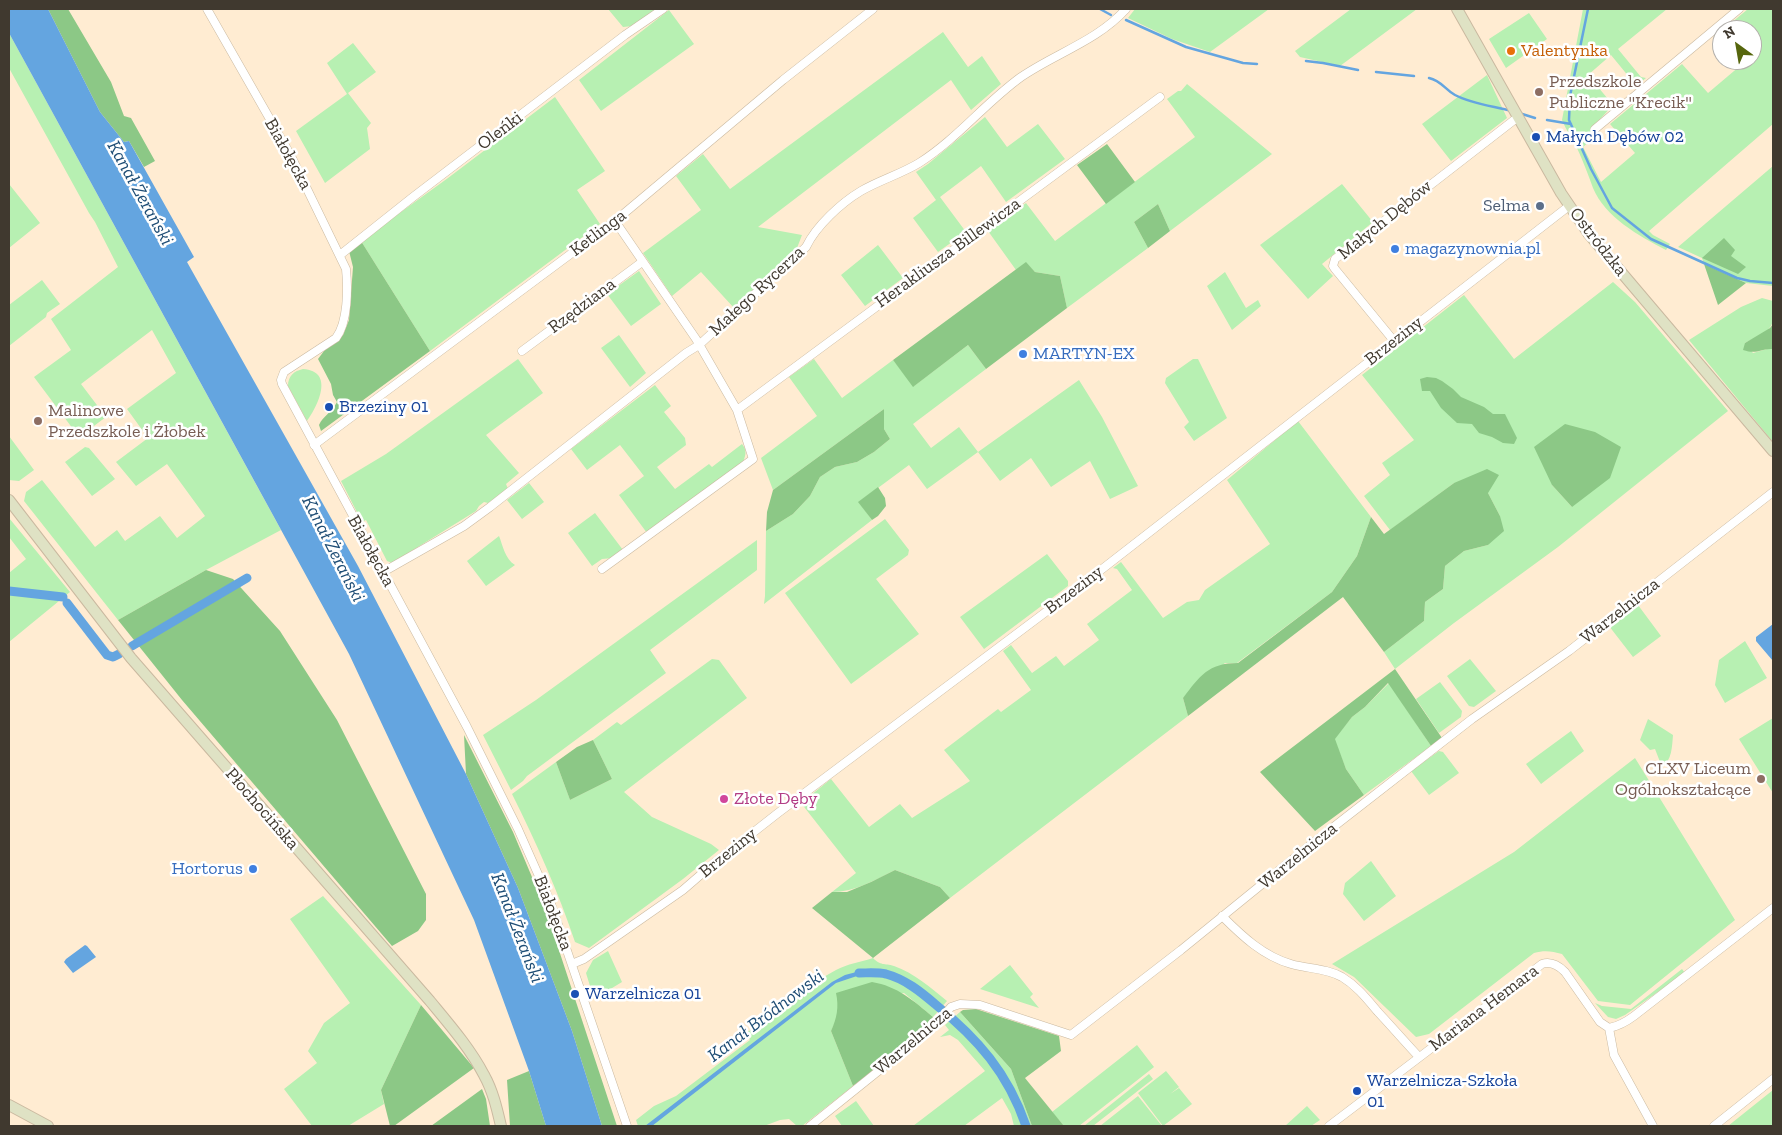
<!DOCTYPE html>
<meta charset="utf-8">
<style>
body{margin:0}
#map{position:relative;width:1782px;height:1135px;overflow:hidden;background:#ffecd2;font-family:"Zilla Slab",serif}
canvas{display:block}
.frame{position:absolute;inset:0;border:10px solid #40392f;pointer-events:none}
.north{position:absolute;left:1712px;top:20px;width:50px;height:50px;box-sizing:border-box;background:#fff;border:1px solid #b3b0ac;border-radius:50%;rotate:328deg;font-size:14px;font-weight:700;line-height:20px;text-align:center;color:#40392f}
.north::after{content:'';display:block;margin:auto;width:18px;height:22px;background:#56660d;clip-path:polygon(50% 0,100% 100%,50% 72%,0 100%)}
</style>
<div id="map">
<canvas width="1782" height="1135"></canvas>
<div class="frame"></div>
<div class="north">N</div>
</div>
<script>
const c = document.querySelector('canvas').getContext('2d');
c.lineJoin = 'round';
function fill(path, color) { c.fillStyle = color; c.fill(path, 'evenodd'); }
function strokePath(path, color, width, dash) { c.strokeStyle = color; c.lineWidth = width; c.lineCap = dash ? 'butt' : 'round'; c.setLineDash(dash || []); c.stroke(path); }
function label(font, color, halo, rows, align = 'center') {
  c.font = font + ' "Zilla Slab",serif'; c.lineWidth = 5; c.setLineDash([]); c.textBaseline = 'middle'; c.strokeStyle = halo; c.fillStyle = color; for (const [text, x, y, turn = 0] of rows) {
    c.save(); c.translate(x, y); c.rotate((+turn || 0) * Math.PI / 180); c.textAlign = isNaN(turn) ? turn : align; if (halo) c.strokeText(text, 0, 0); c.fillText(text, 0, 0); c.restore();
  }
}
fill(new Path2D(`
 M608 9H658L633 26 623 27Z
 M1135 9H1269L1210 52 1172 39 1128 18Z
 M1351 9H1417L1340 66 1300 57 1295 51Z
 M1583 9H1667L1618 49 1641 77 1646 78 1634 88V83L1611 55 1588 75 1613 105 1592 128 1598 134 1583 147 1601 182 1635 153 1610 124 1682 64 1708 93 1747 60H1752V56L1755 53 1752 49V30H1736L1731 23 1748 9H1773V124L1649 231 1653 235 1670 244 1666 250C1639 236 1605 217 1593 188 1588 174 1583 161 1577 148 1572 138 1566 130 1562 120Z
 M669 10 694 44 601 111 579 80Z
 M1529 13 1547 39 1506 68 1489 39Z
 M943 32 968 67 982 56 1001 84 971 110 951 80 758 227 802 235 797 248 734 308 701 272 672 296 643 253 701 210 676 176 703 154 730 189Z
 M9 33 281 530 206 570 118 620 24 501 26 492 42 480 95 547 117 530 125 541 160 516 177 538 205 516 167 464 136 486 116 462 148 438 127 409 176 373 152 330 81 384 106 417 79 437 34 377 71 350 51 319 118 267 95 222 89 213 9 68Z
 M353 43 376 72 348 93 371 123 367 128 370 149 325 183 296 131 347 94 327 63Z
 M1487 75 1507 118 1451 161 1422 124Z
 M1187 84 1272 154 1170 231 1158 204 1134 222 1148 248 1067 308 1060 276 1035 272 1026 263 1016 270 988 231 1026 203 1055 241 1195 137 1167 99 1178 91H1181Z
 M555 97 605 171 577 190 600 224 430 351 361 241 448 178Z
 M985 117 1007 147 1038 124 1065 159 1006 202 981 166 940 197 966 232 938 252 913 218 936 200 916 172 928 164Z
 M1773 166V286L1746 283 1704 264 1702 258 1678 247Z
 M9 184 40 223 9 248Z
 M1342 184 1373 222 1322 264 1333 276 1308 299 1260 245Z
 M878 245 903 278 865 306 841 275Z
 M639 271 661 304 631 326 607 294Z
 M1225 272 1246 308 1258 300 1261 306 1232 330 1207 286Z
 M42 280 60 304 47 313 46 317 9 346V305Z
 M1613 282 1635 302 1728 411 1558 547 1454 623 1395 669 1384 652 1424 621 1425 602 1443 589 1445 566 1464 551 1488 545 1500 516 1488 493 1454 483 1390 530 1364 496 1390 475 1382 463 1414 440 1362 375 1464 295 1514 359ZM1570 425 1572 507 1552 485Z
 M1762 298 1773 301C1777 329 1769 331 1745 343L1753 353 1767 349H1773V442L1689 340 1741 307Z
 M619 335 646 373 630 387 601 348Z
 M968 345 986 369 913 424 931 448 959 427 978 452 1079 380 1102 417 1138 486 1110 499 1090 461 1051 487 1031 458 1000 481 978 452 927 489 909 465 859 502 872 520 764 604 765 596 766 531 793 514 810 496 820 477 835 467 857 462 874 452 890 439 884 429V409L773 490 761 458 817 416 789 377 814 359 842 398 893 360 914 386Z
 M518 359 543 393 486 435 519 473 506 484 508 489 488 503 484 502 479 506 476 511 392 563 387 561 366 520 362 522 341 481 386 454Z
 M1193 359H1198L1227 418 1194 441 1184 427 1189 422 1165 383 1166 378Z
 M303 369C335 371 318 406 307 421L288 386C288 376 294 371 303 369Z
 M655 385 671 406 664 412 685 438 686 445 657 467 675 489 709 464 712 467 742 444C747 450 746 455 743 462L647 533 619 495 644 476 620 445 587 470 571 449Z
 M1298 421 1371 517 1357 556 1332 592 1237 663H1225L1183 698 1188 716 950 898 940 887 895 870C875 880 855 892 832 892L856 873 801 803 831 779 869 827 900 804 912 818 970 781 944 750 998 709 1001 712 1031 690 1003 651 1011 645 1032 673 1056 656 1064 666 1099 640 1087 624 1132 590 1117 569 1113 568 1121 562 1163 618 1187 602 1199 600 1205 590 1270 544 1227 480Z
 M9 436 34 470 19 481 9 480Z
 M85 447 89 448 115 479 92 496 65 462Z
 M529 483 544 502 522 519 507 500Z
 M595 513 623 550 613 558 602 559 592 566 568 533Z
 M9 518 70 592 9 642V573L26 559 9 537Z
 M885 519 909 550 908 555 876 579 919 634 851 684 785 593Z
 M499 536C503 546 505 559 515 565L486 586 467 561Z
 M757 540V570L650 650 666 673 527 776 523 781 511 790 483 735 536 700Z
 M1047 554 1068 581V586L984 649 960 617Z
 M1638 605 1661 636 1633 657 1609 626 1634 606Z
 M1745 641 1767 678 1725 703 1715 685 1719 660Z
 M712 659 719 660 747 698 624 792 652 817 711 844 719 850 683 879 589 948 575 942C558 891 536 842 512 794L556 762 570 800 612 779 593 740 617 722 621 725Z
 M1470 659 1496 691 1474 707 1469 706 1447 676Z
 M1440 682 1462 711 1461 717 1439 733 1416 699Z
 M1389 683 1431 746 1364 795 1346 769 1334 739 1352 717 1365 707Z
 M1773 718V793L1739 739Z
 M1648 719 1673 735C1672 747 1672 760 1662 767L1655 749 1650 750 1640 740Z
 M1571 731 1584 751 1541 784 1526 764Z
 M1439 751 1443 752 1459 773 1429 795 1411 771Z
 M1635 758 1735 920 1630 1005 1598 1001 1562 954C1552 951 1544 950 1534 953L1429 1034 1416 1037 1354 977 1332 964 1514 852Z
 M1371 861 1396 896 1364 921 1343 894 1345 883Z
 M323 896 421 1005 381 1090 384 1104 348 1126H312L284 1089 317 1063 308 1051 324 1023 350 1003 290 919Z
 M608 951 622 982 594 999 586 973 593 960Z
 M873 958C881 966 884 963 894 966 914 973 931 988 947 1001L933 1017 904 993 839 1004 837 1019 831 1031 853 1086 802 1126H797L789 1119 780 1120 764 1126H638L636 1120 654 1106 676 1096 750 1040 745 1034C775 1012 804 987 836 970 847 964 861 962 873 958Z
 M1010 965 1033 994 1030 997 1039 1008 980 989Z
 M1682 969 1685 973 1625 1015 1616 1019 1608 1017 1595 1003 1602 1006 1631 1009Z
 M960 1012 1011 1069 1032 1126H1014L1011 1114 1002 1098 964 1126H913L985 1071 958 1040 950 1035 940 1037 949 1030 945 1025Z
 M1137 1045 1154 1067 1079 1126H1064L1052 1112Z
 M1166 1071 1179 1087 1170 1094 1179 1088 1192 1104 1163 1126 1138 1093Z
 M1149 1074 1153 1079 1093 1126H1084Z
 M1773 1090V1126H1728Z
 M1138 1096 1162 1126H1100Z
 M856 1101 874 1126H842L835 1116Z
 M1307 1106 1320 1120 1311 1126H1285Z`), '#b7f0b2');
fill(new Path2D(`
 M48 9H68L111 82 124 116 131 118 155 161 144 167 129 141 124 142 100 112Z
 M1107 144 1135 182 1106 204 1077 165Z
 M1158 204 1170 231 1148 248 1134 222Z
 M1724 238 1735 250 1731 256 1746 267 1738 274 1702 258Z
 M361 241 430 351 321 431 319 425C323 416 332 412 337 402L333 395 331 384 318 359 324 351 343 335 349 320 353 267 349 251Z
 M1026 262 1035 272 1060 276 1067 308 986 369 968 345 913 387 893 360Z
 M1704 264 1746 283 1718 305Z
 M1773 324V349C1760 348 1758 355 1743 350L1745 343 1770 328Z
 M1427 377 1436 378 1442 381 1453 389 1461 397 1484 407 1493 414H1505L1517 438 1514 444 1503 443 1492 437 1479 433 1472 424 1457 423 1441 408 1430 391H1422L1420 379Z
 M884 409V429L890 439 874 452 857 462 835 467 820 477 810 496 793 514 766 531 767 512 773 490Z
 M1565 424 1595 432 1621 447 1610 478 1572 507 1552 485 1534 447Z
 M1487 469 1499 475 1488 493 1500 516 1504 531 1488 545 1464 551 1445 566 1443 589 1425 602 1424 621 1384 652 1343 597 1188 716 1183 698C1200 676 1208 663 1238 663L1332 592 1357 556 1371 517 1384 534 1454 483Z
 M878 487 885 498 886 506 878 516 872 520 858 502Z
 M206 570 233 579 280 631 337 720 426 894V920L418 931 392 946 182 700 118 620Z
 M1395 669 1442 738 1431 746 1388 683 1365 707 1352 717 1335 739 1346 769 1364 795 1315 831 1260 772Z
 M464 735 513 832 545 908 617 1126H602L572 1031 518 888 466 774Z
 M593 740 612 779 570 800 556 762 577 747Z
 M895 870 940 887 950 898 873 958 812 908 832 892H847L871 882Z
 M872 982C897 986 914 1001 933 1017L905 1047 853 1086 831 1031C837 1018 839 1007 836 993Z
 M421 1005 474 1068 394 1126H390L381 1090Z
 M976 1009 1059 1036 1061 1051 1025 1078 1064 1126H1032L1011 1069 960 1012 963 1010Z
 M529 1071 546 1126H510L507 1080Z
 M482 1089 486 1099 490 1126H431Z`), '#8cc886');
fill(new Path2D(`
 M9 9H48L100 112 124 142 129 141 194 257 187 262 358 566 466 774 518 888 572 1031 602 1126H546L529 1071 474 920 349 654 9 33Z
 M1773 624V661L1756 641V637Z
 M85 945 87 946 96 957 73 973 64 962 66 959Z
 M864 970H871V975L857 976 836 983 652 1126H645L832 982 845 975Z`), '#64a5e0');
strokePath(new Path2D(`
 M1100 9 1111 15
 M1588 9 1570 96 1569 120 1591 169 1612 208 1651 239 1737 278 1750 281 1773 283
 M1126 20 1186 47 1243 63 1257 64
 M1306 61 1323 63 1358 70
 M1376 72 1414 76
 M1429 78C1442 81 1444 89 1455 95 1472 104 1493 106 1512 111
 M1519 113 1535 118
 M1547 120 1571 124`), '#64a5e0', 2.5);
strokePath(new Path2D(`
 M9 591 63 597
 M67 603 107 655 113 657 119 654
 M132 646 247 578
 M859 973C868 973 877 972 886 974 905 979 921 992 935 1004 978 1039 1008 1073 1026 1126`), '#64a5e0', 9);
const street = new Path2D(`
 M207 9 291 156 346 269C348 289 348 322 336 338L284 372 281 380 282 384 467 727 518 829 550 901 627 1126
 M1595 129 1739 9
 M340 255 413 197 625 35 663 9
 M1394 341 1335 269 1333 266 1335 259 1518 117
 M522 351 642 262
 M737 410 1160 97
 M314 445 615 221 783 80 873 9
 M602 569 753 459 737 410 696 339 615 221
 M383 572 464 526 490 507 686 353 699 345 806 247C816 226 841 203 861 191 880 180 901 174 919 163 957 139 985 103 1021 77 1056 53 1097 41 1126 9
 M1222 916C1242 936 1263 956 1291 964 1308 969 1326 968 1342 977 1357 986 1367 999 1378 1012 1392 1027 1405 1042 1419 1057
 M572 964 584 959 683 890 713 864 778 813 1079 587 1569 206
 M1609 1028 1614 1055 1653 1126
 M810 1126 917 1040 938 1022 951 1007 960 1004 980 1005 1071 1035 1181 950 1309 846 1472 719 1569 651 1773 492
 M1329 1126 1542 964C1551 961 1558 965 1565 972L1600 1022 1609 1028C1619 1026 1626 1022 1634 1016L1773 908
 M1714 1126 1773 1079`);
const secondary = new Path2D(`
 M1457 9 1561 193 1588 233 1773 451
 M9 500 131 658 430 1001C449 1024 470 1048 484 1075 493 1091 497 1109 501 1126
 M9 1105 48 1126`);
strokePath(street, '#cab9a0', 9);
strokePath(secondary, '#cab9a0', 12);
strokePath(street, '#fff', 8);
strokePath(secondary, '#dfe2c4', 10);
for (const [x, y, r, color] of [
 [1511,51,5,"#e8710a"],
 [1539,92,5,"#8d6e63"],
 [1536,137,5,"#1a4fb4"],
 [1540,206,5,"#5c6f8a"],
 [1395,249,5,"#3f7fe0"],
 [1023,354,5,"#3f7fe0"],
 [329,407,5,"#1a4fb4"],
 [38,421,5,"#8d6e63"],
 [1761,779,5,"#8d6e63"],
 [724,799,5,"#d1479c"],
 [253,869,5,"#3f7fe0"],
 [575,994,5,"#1a4fb4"],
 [1357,1091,5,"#1a4fb4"]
]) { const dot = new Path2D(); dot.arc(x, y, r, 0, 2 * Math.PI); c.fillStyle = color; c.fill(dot); strokePath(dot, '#fff', 2); }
label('18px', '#c56008', '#fff', [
 ["Valentynka",1521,51]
], 'left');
label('18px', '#785e54', '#fff', [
 ["Przedszkole",1549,82],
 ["Publiczne \"Krecik\"",1549,103],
 ["Malinowe",48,411],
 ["Przedszkole i Żłobek",48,432],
 ["CLXV Liceum",1751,769,"right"],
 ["Ogólnokształcące",1751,790,"right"]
], 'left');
label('18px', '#40392f', '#fff', [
 ["Oleńki",500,131,-37],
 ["Białołęcka",288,154,61],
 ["Małych Dębów",1385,220,-39],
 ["Ketlinga",598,233,-37],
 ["Ostródzka",1598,242,52],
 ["Herakliusza Billewicza",948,253,-36],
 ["Małego Rycerza",757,291,-43],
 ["Rzędziana",582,306,-37],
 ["Brzeziny",1394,341,-38],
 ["Białołęcka",371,551,61],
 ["Brzeziny",1074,590,-37],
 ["Warzelnicza",1620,611,-38],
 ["Płochocińska",262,809,49],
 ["Brzeziny",728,853,-39],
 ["Warzelnicza",1298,856,-39],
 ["Białołęcka",553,913,69],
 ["Mariana Hemara",1484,1008,-37],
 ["Warzelnicza",913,1041,-40]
]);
label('18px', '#164399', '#fff', [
 ["Małych Dębów 02",1546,137],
 ["Brzeziny 01",339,407],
 ["Warzelnicza 01",585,994],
 ["Warzelnicza-Szkoła",1367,1081],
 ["01",1367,1102]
], 'left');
label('18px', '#4e5e75', '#fff', [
 ["Selma",1530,206]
], 'right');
label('18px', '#366cbe', '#fff', [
 ["magazynownia.pl",1405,249],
 ["MARTYN-EX",1033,354],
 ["Hortorus",243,869,"right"]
], 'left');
label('18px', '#b23c85', '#fff', [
 ["Złote Dęby",734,799]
], 'left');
label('italic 19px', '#1e4d75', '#fff', [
 ["Kanał Żerański",140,193,61],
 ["Kanał Żerański",333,549,63],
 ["Kanał Żerański",517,928,69],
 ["Kanał Bródnowski",766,1016,-37]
]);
</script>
